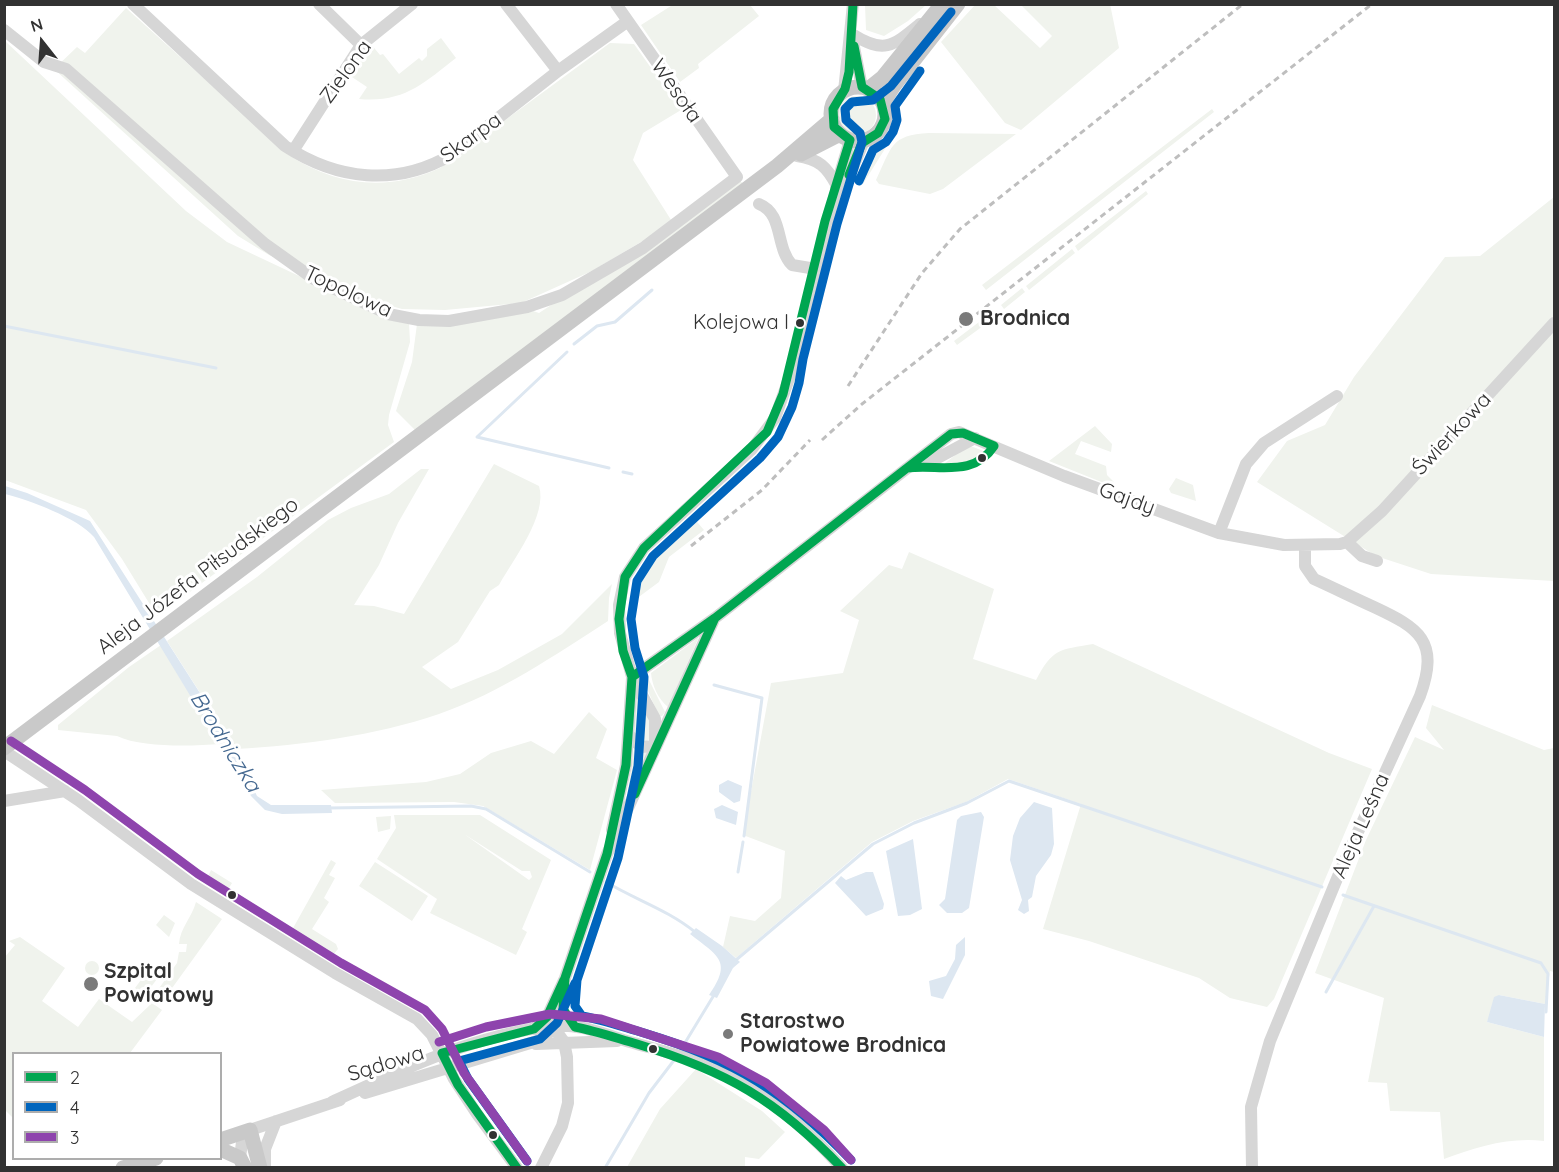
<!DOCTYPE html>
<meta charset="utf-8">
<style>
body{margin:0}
#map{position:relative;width:1559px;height:1172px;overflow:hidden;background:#fff;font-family:Quicksand,sans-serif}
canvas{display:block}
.frame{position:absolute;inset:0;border:6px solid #323232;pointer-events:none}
.legend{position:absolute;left:12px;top:1052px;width:210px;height:108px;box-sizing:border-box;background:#fff;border:2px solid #adadad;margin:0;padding:8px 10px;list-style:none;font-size:18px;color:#323232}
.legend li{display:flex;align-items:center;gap:12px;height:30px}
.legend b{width:30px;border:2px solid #adadad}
.north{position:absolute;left:12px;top:12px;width:60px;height:60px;-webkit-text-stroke:4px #fff;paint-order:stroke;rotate:343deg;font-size:16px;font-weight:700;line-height:24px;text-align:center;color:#323232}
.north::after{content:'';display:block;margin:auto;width:21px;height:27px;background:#323232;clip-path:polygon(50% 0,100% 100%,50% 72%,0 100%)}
</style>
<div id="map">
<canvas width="1559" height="1172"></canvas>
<div class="frame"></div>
<ul class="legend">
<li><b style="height:8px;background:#00a651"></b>2</li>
<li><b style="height:8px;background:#0065bd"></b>4</li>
<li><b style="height:8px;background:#8e44ad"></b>3</li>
</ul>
<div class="north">N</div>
</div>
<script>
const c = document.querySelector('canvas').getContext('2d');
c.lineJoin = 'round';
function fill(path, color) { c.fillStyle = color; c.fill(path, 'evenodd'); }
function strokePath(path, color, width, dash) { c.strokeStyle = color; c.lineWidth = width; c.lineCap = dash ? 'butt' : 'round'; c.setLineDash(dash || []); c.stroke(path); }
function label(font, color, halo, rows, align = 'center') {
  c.font = font + ' Quicksand,sans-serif'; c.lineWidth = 6; c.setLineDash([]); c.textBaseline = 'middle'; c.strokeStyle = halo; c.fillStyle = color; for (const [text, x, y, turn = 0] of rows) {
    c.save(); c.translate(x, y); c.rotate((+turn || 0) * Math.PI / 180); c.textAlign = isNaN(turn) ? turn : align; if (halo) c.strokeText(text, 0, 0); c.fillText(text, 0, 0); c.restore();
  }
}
fill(new Path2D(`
 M674 4 750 5 759 16 698 64 699 68 680 82 641 25Z
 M1110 4 1119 48 1021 130 1005 123 941 42 975 5H994L1040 48 1052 36 1021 5Z
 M865 5V4L926 5 908 21 884 36 866 30Z
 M126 8 289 155C336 186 388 192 440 168L610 43 634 44 681 110 643 133 633 160 673 223 592 271 521 303 445 310 402 309 360 297 269 255 238 236 54 69 77 47 85 53Z
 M441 38 456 58C423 84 403 103 359 99L367 87 349 75 370 43 380 55 383 54 399 74 419 58 422 61 427 56V49Z
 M4 40 186 211 227 242 333 292 409 323 410 342 389 415 388 425 394 442 157 616 122 559 86 510 5 480Z
 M838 115a19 19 0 1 1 38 0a19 19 0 1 1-38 0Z
 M1212 109 1214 112 986 290 982 285Z
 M929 133 1016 134 943 189 930 194 879 184 876 180C892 147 890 135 929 133Z
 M886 143 888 144 863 184 865 164Z
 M740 181 744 184 415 430 396 411 412 362 417 324 533 311 539 313Z
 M1146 191 1148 194 1078 251 1075 246Z
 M1554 197V581L1431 574 1376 556 1257 482 1287 441 1325 425 1354 377 1445 257 1480 256Z
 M1072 249 1075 253 1029 290 1026 286Z
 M1022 288 1025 292 1004 309 1001 305Z
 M979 322 983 326 957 345 954 341Z
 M1095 426 1112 444 1111 452 1081 441 1075 454 1106 466 1107 475 1114 482V487L1049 461Z
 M968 445 986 452C978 465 958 469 944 464Z
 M494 464 539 486C548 515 513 560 499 585L490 591 458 642 422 667 451 689 498 670 562 634 612 584 609 598 608 621C555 655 500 693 439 714 374 736 304 745 236 749L167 641 257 577 328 520 351 508 389 494 421 469H429L398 523 379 565 354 605 374 606 404 614Z
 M1176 478 1193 485 1196 501 1171 493 1169 489Z
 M693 517 704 530 669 557 659 582 632 602 641 569Z
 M909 552 994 589 973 659 1036 680C1053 648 1059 650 1093 644L1329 753 1372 769 1274 999 1267 1007 1230 998 1199 978 1089 941 1043 929 1081 804 1008 779 966 802 913 821 872 842 736 958 723 947 730 916 755 921 781 898 785 851 743 835 771 683 843 673 859 620 840 611 889 565 902 569Z
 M698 638V639L668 707C658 699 652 685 651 673Z
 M161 645 220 744C193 746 142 748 117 736L58 730V725L129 667Z
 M647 676 665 712 662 716H659L644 682Z
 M636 695C648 703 651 726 650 739L645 742 634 734Z
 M1432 705 1544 750 1554 748V972L1550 971 1545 1004 1499 995 1487 1022 1544 1037V1141C1508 1137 1477 1147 1444 1159L1440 1112 1390 1111 1387 1083 1368 1082 1384 998 1315 973 1366 840 1415 737 1444 750 1426 728Z
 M589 712 607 729 596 758 617 770 590 870 483 806 454 802 335 803 321 790 426 782 460 774 491 753 531 741 554 754Z
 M634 749 647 753 630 791 628 789Z
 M394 815H480L551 860 522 929 527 932 516 955 430 913 437 899 377 859 396 828ZM464 834 522 871H530L532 877 529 880Z
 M391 816 390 829 378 832 376 817Z
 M331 860 336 863 329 875 335 878 324 898 329 902 312 929 336 944 338 949 333 955 292 930Z
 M375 862 428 896 412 921 359 886Z
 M211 870 232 883 226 893 206 881Z
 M196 902 222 919 162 1002 156 998 155 994 177 963 179 952H186L187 944H179C180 928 192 917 196 902Z
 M164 915 175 923 169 937 156 925Z
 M20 937 65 968 42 1001 78 1027 99 999 132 1022 152 1003 162 1010 130 1053 14 1054 13 1118 5 1110 4 958 15 945 9 941Z
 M85 968a7 7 0 1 1 14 0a7 7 0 1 1-14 0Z
 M152 965 163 971 145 995 135 988Z
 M696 1069 762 1111 785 1132 759 1159 745 1157V1167H627L660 1109Z`), '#f0f3ed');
fill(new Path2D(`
 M5 486 27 493 90 521 230 740 257 796 271 805H331L332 813 282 814 265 810 251 796 94 537C78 518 29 500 5 494Z
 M728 780 742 786 740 801 734 803 719 792V785Z
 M1034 802 1052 808 1054 844 1051 855 1036 876 1032 897 1028 900 1029 911 1024 914 1018 910 1022 900 1010 860 1013 836 1020 818Z
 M722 805 738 812 736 825 716 818 714 809Z
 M981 812 984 817 969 908 962 913H947L939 905 945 899 957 820 961 816Z
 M913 839 922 909 910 915 898 916 886 851Z
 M866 872H873L884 904 883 909 866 916 835 883 841 876 846 880Z
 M696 928 722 946 740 962 733 968 717 998 709 995C733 961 718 956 690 934Z
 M965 937V955L943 999 931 996 929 981 946 976 955 959 956 945Z
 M1499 995 1545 1004 1544 1037 1487 1022 1494 997Z`), '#dde7f1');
strokePath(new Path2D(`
 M4 326 216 368
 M574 344 597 326 615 322 652 290
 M477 437 609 468
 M477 437 567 352
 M623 472 632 474
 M714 685 762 698 744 836
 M328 808 471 806 486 809 590 872
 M738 872 743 842
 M606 882C636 900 668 910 695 932
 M1343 895 1541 963 1548 974 1546 1012
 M736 960 873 844 914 823 967 803 1009 781 1322 887
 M1326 992 1374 906
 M680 1051 714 995
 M605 1168 649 1093 675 1059`), '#dde7f1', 3);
strokePath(new Path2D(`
 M133 4 285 146C337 180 396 187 451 155L558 71 628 21
 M319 4 361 45
 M506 4 558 71
 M4 30 44 62 66 69 265 244 314 279 388 314 419 320 449 321 527 307 562 295 643 248 737 177 616 4
 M852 34C884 54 892 47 920 24
 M854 47 862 87
 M844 91 853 4
 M293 151 361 45 412 4
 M797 156C819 159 827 167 837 186
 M836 187 850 140
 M759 204C784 214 775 247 792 265L822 270
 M914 466 932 461 975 438
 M1219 533 1246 464 1264 443 1337 396
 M1347 542 1362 556 1377 561
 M632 677 715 618 951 434 959 432 1064 476 1219 533 1284 545 1340 544 1347 542 1382 511 1554 323
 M629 735 641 747 655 746
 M655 746V719L632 677 620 633 619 605 625 577 644 548 752 449 775 418 804 336 837 205 864 141
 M4 751 78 800 191 884 335 973 417 1019 432 1035 454 1079 477 1114 517 1168
 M4 801 65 791
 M612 830 626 765 632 678
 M534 1029 547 1017 565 978 607 854 713 622
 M536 1044 617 1041
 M365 1093 537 1041C561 1028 563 1010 564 985
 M332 1102C403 1069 472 1036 551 1026 579 1023 604 1034 630 1042 658 1050 686 1056 713 1068 763 1090 805 1127 842 1168
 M240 1158 242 1142 250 1130 340 1100
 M265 1168V1149L276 1121
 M541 1168 562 1126 568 1103 567 1057 564 1042 550 1022
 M1252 1168 1251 1107 1270 1041 1341 869 1420 696C1440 641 1419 628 1374 607 1354 598 1334 588 1314 579L1305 566V546`), '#d6d6d6', 12);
strokePath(new Path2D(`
 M831 114a27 27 0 1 1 54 0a27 27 0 1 1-54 0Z
 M868 89 883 77 942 4
 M883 103 893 87 958 4
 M801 154 840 134
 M4 748 777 166 832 119
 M220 1140 250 1130 260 1168
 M220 1149 240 1158 245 1168
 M123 1168 156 1158`), '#c9c9c9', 15);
strokePath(new Path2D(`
 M848 386 922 273 960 229 1243 4
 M822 440 862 404 1372 4
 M691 546 762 490 810 440`), '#bebebe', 3, [6, 4.5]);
strokePath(new Path2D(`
 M849 175 862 143 878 133 885 119 880 99 862 87 854 46
 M963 433 994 446C973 478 940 464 907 468L951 434Z
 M715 618 907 468
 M715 618 907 468
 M632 677 715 618
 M635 794 715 618
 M442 1053 534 1029 547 1017 564 980
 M442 1053 458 1085 517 1168
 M842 1168C777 1100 726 1071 637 1044 616 1038 596 1031 575 1027L563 1009 565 978 607 854 626 765 632 677 623 651 619 619 625 577 644 548 767 432 783 394 825 221 850 140 834 127 833 109 845 89 849 72 853 4`), '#00a651', 9);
strokePath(new Path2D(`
 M859 181 873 150 886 142 893 132 897 120 895 106 920 71
 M851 1160C786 1092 734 1060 644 1033 623 1027 603 1020 582 1016L575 1006 577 980 618 858 638 766 644 677 635 648 631 619 637 581 653 556 760 458 778 437 792 407 799 383 803 359 837 224 862 142 860 133 846 120 845 109 852 102 873 100 891 86 951 12
 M527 1161 468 1079 459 1061 540 1039 557 1023 575 983`), '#0065bd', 9);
strokePath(new Path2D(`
 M11 741 85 790 198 874 341 963 425 1010 442 1029 464 1073 527 1161
 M439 1042 486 1027 550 1014 601 1019 718 1057 766 1083 824 1130 851 1160`), '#8e44ad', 9);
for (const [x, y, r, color] of [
 [966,319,8,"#7a7a7a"],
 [800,323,5,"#323232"],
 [982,458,5,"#323232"],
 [232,895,5,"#323232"],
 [91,984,8,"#7a7a7a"],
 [728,1034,6,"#7a7a7a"],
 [653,1049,5,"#323232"],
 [493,1135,5,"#323232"]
]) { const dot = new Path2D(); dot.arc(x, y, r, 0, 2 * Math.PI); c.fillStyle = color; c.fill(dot); strokePath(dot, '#fff', 2); }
label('20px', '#323232', '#fff', [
 ["Kolejowa I",789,323]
], 'right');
label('21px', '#323232', '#fff', [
 ["Zielona",346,72,-54],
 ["Wesoła",676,91,55],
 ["Skarpa",471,138,-36],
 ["Topolowa",348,292,25],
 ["Świerkowa",1452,434,-47],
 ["Gajdy",1127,499,20],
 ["Aleja Józefa Piłsudskiego",198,576,-37],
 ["Aleja Leśna",1361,826,-66],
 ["Sądowa",386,1064,-17]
]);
label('bold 21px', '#323232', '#fff', [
 ["Brodnica",980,319],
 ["Szpital",104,972],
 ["Powiatowy",104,996],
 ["Starostwo",740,1022],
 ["Powiatowe Brodnica",740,1046]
], 'left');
label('italic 22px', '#446890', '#fff', [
 ["Brodniczka",225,742,58]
]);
</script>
